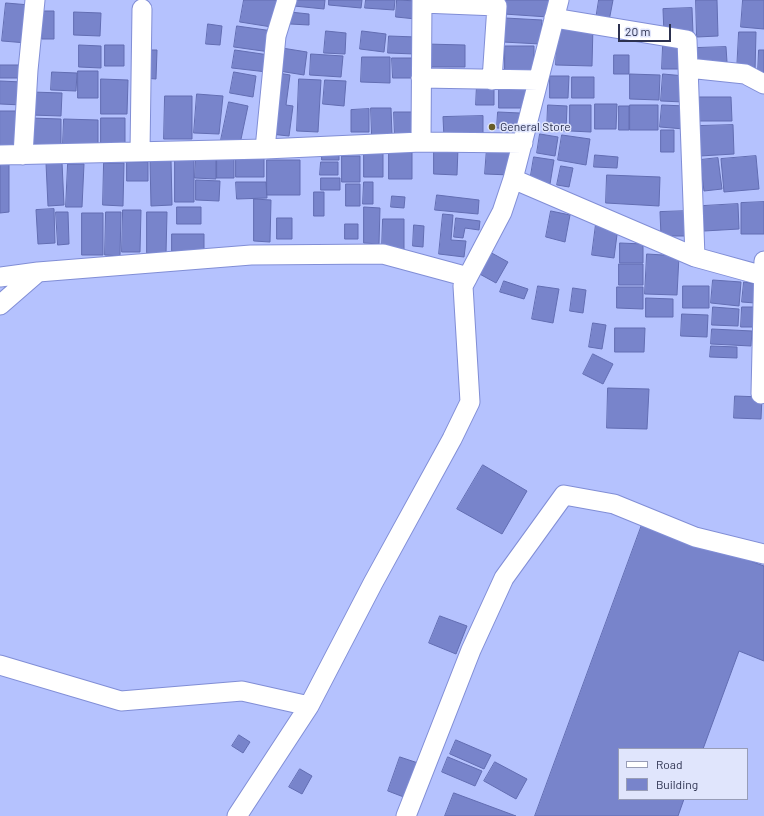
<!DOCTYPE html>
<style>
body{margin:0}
#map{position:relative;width:764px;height:816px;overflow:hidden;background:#b5c2fe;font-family:Barlow,sans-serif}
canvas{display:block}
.legend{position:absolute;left:618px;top:748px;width:130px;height:52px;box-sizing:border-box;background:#e0e5fc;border:1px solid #989db7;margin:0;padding:5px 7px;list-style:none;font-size:12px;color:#2c314f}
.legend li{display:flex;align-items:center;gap:8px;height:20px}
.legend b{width:20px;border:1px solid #989db7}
.scale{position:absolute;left:618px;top:24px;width:53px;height:18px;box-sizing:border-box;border:2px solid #2c314f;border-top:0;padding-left:5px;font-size:12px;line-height:14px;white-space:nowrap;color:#2c314f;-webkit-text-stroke:3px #e0e5fc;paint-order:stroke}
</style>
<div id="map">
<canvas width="764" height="816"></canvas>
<ul class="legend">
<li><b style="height:5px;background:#fff"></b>Road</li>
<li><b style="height:11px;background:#7884cb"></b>Building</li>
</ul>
<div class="scale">20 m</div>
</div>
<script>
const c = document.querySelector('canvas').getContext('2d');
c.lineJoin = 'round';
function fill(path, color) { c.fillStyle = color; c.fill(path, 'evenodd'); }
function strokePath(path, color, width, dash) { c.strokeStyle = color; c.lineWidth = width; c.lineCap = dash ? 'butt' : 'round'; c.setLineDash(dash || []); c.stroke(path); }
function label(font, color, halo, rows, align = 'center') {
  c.font = font + ' Barlow,sans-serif'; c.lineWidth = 3; c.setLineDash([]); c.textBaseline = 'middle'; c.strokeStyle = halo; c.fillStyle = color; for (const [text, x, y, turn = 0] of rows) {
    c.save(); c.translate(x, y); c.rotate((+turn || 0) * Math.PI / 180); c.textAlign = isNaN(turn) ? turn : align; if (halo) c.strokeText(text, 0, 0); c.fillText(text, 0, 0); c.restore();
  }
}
const building = new Path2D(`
 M244 0H282L278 28 240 22Z
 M294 0H325L324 9 294 6Z
 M329 0H362L361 8 329 5Z
 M366 0H395L394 10 365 8Z
 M397 0 418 1 416 19 396 17Z
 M505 0H550L548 17 504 14Z
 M599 0H613L609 21 596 19Z
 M696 0H717L718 36 697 37Z
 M743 0H764V29L741 27Z
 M6 3 30 5 27 43 2 41Z
 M692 8 693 33 664 34 663 9Z
 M42 11H54V39H42Z
 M74 12 101 13 100 36 74 35Z
 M290 12 309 14V25L290 24Z
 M505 18 542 20 540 44 503 42Z
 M208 24 222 26 220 45 206 44Z
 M558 24 593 25 592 66 556 65Z
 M237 26 273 31 270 52 234 47Z
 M326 31 346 33 345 54 324 53Z
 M362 31 386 34 384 52 360 49Z
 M739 32H756L755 72 737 71Z
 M389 36 416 37 415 54 388 53Z
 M426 44 465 45V67H426Z
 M79 45 101 46V68L79 67Z
 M105 45H124V66H105Z
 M505 46H534V72H505Z
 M663 46 682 47V69H662Z
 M726 47 727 62 696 63V48Z
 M282 48 307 52 304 75 279 71Z
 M145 50H157L156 79 144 78Z
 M235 50 269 55 267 72 232 68Z
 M759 50H764V74L758 73Z
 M311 54 343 56 341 77 310 75Z
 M614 55H629V74H614Z
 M362 57H390V83L361 82Z
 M392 58H417V78H393Z
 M0 65H23V78H0Z
 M78 71H98V98H78Z
 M52 72 77 73 76 91 51 90Z
 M234 72 256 76 253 97 230 93Z
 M278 73 290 75 286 105 293 106 289 136 270 134Z
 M630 74 660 75 659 100 630 99Z
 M663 74 685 76 683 102 661 101Z
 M550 76H569L568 98H550Z
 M572 77H594V98H572Z
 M101 79 128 80 127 114H101Z
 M299 79 321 80 318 132 297 131Z
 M325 80 346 81 344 106 323 104Z
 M0 81 22 82V105L0 104Z
 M477 84H494V105H476Z
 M499 84 530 85 529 108H499Z
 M32 92 62 93 61 116 31 115Z
 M197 94 223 96 219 134 194 133Z
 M165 96H192V139H164Z
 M699 97H731L732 121H699Z
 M229 102 248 106 240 144 221 140Z
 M595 104H617L616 129H595Z
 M548 105 567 106 566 131 547 130Z
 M570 105H591V132L570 131Z
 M630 105H658V130H630Z
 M662 105 685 106 684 129 660 127Z
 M619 106H629V130H619Z
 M371 108H391L392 135H372Z
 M369 109V132H351V110Z
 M0 111H17V149L0 148Z
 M394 112H413L414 137H395Z
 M498 112 520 113 519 129 497 128Z
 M483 116V137L444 138 443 117Z
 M30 118 61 119V145L29 144Z
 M101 118H125V143H101Z
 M64 119 98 120V145L63 144Z
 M733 125 734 154 700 156 699 126Z
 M661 130H674V152H661Z
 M540 134 558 137 555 156 537 153Z
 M562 135 590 139 586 165 558 160Z
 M364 148H383V177H364Z
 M434 148H458L457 175 434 174Z
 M487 148 511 149 510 175 485 174Z
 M322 150H339V160H322Z
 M389 151H412V179H389Z
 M236 155H264V177H236Z
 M595 155 618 157 617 168 594 167Z
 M342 156H360V182H342Z
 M756 156 759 189 724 192 721 159Z
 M534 157 554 160 550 184 530 181Z
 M175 158H194V202H175Z
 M718 158 722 189 704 191 700 160Z
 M171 159 172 205 151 206 150 160Z
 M196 159H216V179L195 178Z
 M217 159H234V178H217Z
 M267 160H300V195H267Z
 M62 162 64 205 48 206 46 163Z
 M127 162H148V181H127Z
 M321 162H338V175H320Z
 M104 163H124L123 206 103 205Z
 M9 164V212L0 213V165Z
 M68 164H84L82 207H66Z
 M561 166 573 168 569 187 557 185Z
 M607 175 660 177 659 206 606 203Z
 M321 178H340V190H321Z
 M196 180 220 181 219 201 196 200Z
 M236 182H266L267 198 237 199Z
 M364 182H373V204H363Z
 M346 184H360V206H346Z
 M314 192H324V216H314Z
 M437 195 479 200 478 214 435 210Z
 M392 196 405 197 404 208 391 207Z
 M254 199 271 200 270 242 254 241Z
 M764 202V234H741V203Z
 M738 204 739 229 704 231 703 206Z
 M177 207H201V224H177Z
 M364 207 380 208 379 244 364 243Z
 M54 209 55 243 38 244 36 210Z
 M123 210H141L140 252H122Z
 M551 211 570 215 565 242 546 237Z
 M689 211 690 236H661L660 212Z
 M56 212H68L69 244 58 245Z
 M106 212H121L120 256 105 255Z
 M147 212H167L166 254 147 253Z
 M82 213H103V255H82Z
 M443 214 453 215 451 240 466 241 464 257 439 254Z
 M277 218H292V239H277Z
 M456 218 480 221 479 230 465 228 463 238 454 237Z
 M383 219H404V250L382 249Z
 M345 224H358V239H345Z
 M596 224 618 227 614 258 592 255Z
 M414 225 424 226 423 247 413 246Z
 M172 234H204V251H172Z
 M620 243 643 244V263H620Z
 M488 251 508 262 496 283 476 272Z
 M647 254 679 256 677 295 645 294Z
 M619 264H643V285H619Z
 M713 280 741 282 739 306 711 303Z
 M504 281 528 289 524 299 500 292Z
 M744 282 757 284 755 303 742 302Z
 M538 286 559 289 553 323 532 319Z
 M683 286H709V308H683Z
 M617 287H643V309L617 308Z
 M573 288 586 290 583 313 570 311Z
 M646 298 673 299V317H646Z
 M713 307 739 309 738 326 712 325Z
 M742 307H755L754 327H741Z
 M682 314 708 315 707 337 681 336Z
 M593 323 606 325 602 349 589 347Z
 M615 328H645L644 352H615Z
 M712 329 752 331 751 346 711 344Z
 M711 346 737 347V358L710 357Z
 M593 354 613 364 603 384 583 374Z
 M608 388 649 389 647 429 607 428Z
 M735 396 762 397 761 419 734 418Z
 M483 465 527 491 502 534 457 509Z
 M643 522 764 566V661L739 651 703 749H619V799H684L678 816H535Z
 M440 616 467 626 456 654 429 643Z
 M239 735 250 742 243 753 232 746Z
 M456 740 491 755 484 769 450 754Z
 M400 757 421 764 409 799 388 791Z
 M448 757 482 771 475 786 442 772Z
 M495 762 527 779 516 799 484 781Z
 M300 769 312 776 302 794 289 787Z
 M454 793 516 816H445Z`);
fill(building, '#7884cb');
strokePath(building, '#626db2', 1);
const minor = new Path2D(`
 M422 3 497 6 492 80
 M554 18 687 40 695 257
 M688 68 745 74 764 84
 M421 78 538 80
 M421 142 422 0
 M265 149 276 36 287 0
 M140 152 142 9
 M0 155 265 149 421 142 523 143
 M23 155 28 70 35 0
 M513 179 695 257 764 276
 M0 277 38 272 251 255 383 254 468 277
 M0 305 38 272
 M761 394 764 261
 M0 665 121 701 242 691 309 706
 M237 816 309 706 373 583 452 439 470 402 463 286 502 212 513 179 559 0
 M406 816 471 650 504 578 564 495 614 504 695 537 764 554`);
strokePath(minor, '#818ed6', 21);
strokePath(minor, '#fff', 19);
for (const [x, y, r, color] of [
 [492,127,4,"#685c28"]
]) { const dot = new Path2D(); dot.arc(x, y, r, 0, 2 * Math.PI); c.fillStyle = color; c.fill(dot); strokePath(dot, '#e0e5fc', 1.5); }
label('12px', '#2c314f', '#e0e5fc', [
 ["General Store",500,127]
], 'left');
</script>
